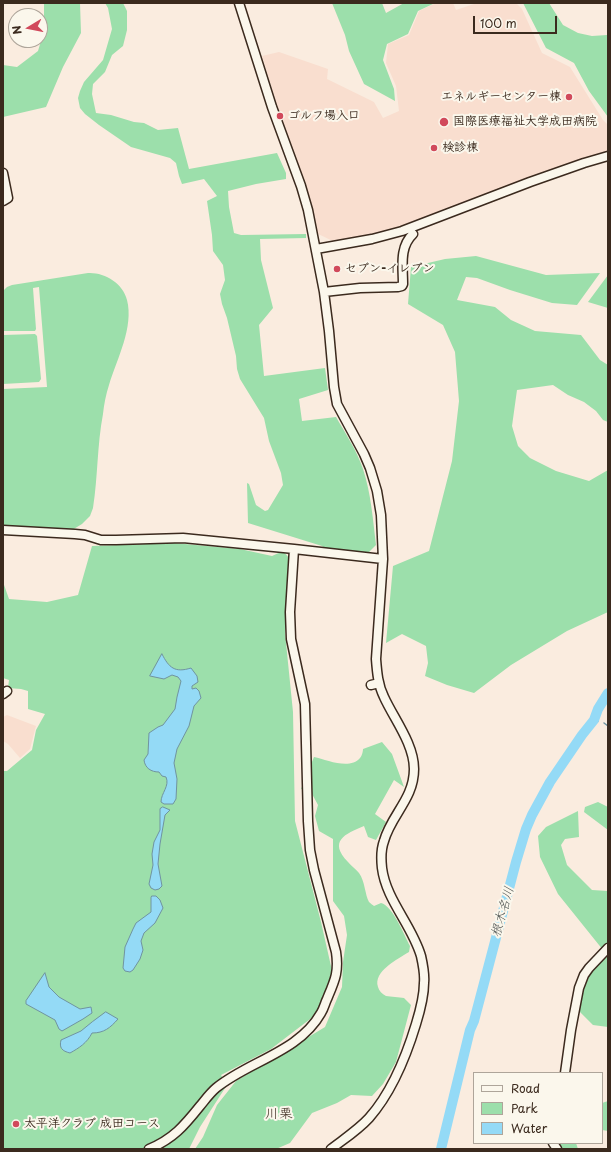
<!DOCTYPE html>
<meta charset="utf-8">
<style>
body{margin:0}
#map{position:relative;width:611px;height:1152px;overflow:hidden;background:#faecdf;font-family:"Playpen Sans",sans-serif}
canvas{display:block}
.frame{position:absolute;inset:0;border:4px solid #3b2a1e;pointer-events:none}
.legend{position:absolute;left:473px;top:1072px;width:130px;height:72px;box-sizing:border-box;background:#fbf7ec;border:1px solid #aea59a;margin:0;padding:5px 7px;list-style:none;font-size:12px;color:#3b2a1e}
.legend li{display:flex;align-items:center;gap:8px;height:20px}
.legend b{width:20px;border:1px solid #aea59a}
.north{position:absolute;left:8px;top:8px;width:40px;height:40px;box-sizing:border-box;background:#fbf7ec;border:1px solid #aea59a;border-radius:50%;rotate:260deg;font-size:11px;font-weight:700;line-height:16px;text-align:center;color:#3b2a1e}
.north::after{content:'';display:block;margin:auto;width:14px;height:18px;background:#d1495b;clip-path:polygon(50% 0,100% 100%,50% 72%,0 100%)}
.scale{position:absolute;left:473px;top:16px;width:84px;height:18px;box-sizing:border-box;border:2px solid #3b2a1e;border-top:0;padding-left:5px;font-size:12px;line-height:14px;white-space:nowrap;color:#3b2a1e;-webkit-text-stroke:3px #fbf7ec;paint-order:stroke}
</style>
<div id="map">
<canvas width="611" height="1152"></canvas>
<div class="frame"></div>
<ul class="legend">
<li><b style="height:5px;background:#fbf7ec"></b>Road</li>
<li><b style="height:11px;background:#9cdfab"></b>Park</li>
<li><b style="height:11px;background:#94daf6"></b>Water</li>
</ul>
<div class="north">N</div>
<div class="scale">100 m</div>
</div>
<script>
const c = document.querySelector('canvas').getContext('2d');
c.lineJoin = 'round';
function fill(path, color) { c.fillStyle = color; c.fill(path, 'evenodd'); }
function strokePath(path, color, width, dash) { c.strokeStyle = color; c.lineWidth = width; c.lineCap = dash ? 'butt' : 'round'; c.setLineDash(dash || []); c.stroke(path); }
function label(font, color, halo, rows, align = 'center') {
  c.font = font + ' "Playpen Sans","Klee One",sans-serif'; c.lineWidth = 4; c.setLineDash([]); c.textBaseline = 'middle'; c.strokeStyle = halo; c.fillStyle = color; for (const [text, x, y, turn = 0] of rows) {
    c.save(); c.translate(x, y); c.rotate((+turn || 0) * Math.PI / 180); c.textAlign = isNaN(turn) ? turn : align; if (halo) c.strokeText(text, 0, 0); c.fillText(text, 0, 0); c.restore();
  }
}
fill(new Path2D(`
 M436 3H453L456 10 477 3H516L522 9 542 53 570 67 603 120 608 125V158L606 152 524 180 403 227 335 242 316 233 262 56 279 52 328 69 327 79 374 102 383 118 399 111 396 86 386 63 388 44 409 35 419 11Z
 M7 715 36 726 30 749 20 758 8 744 3 741V717Z`), '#f9decf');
fill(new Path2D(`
 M44 3H80L81 33 63 67 46 107 3 117V65L17 67 38 51 44 31Z
 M105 3H123L127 11V30L123 46 112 55 105 72 93 84 92 94 96 113 111 115 134 122 144 123 158 130 178 128 189 169 277 153 286 173V179L256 184 228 191 229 207 234 233 241 235 306 234V238L260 239 261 260 273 308 259 325 264 376 325 368 328 390 299 399 302 421 336 417C346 434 357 451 363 469 371 493 373 520 376 545L368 553 325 549 322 546 248 523 247 483 249 484 256 505 265 511 268 510 283 485 281 473 269 441 264 418 240 379 237 369 236 356 227 318 222 304 220 294 225 280 223 265 213 251 212 235 207 201 217 196 204 179 182 184 179 176 176 163 170 158 131 147 99 125 85 114 80 108 78 98 80 91 84 82 103 60 112 29 108 8Z
 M332 3H382L386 13 404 3H435L418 11 408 34 387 44 383 60 394 89 395 101 364 84 349 51 345 35Z
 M523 3H549L563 25 578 33 592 36 607 35 608 34V117L589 91 574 63 546 48Z
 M476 256 546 275 600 273 577 305 552 303 510 290 477 278 466 277 457 300 495 307 511 320 535 331 581 335 600 360 608 365V422L603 420 596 411 584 402 568 395 553 385 517 390 512 426 518 446 530 458 556 471 589 481 608 470V612L567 631 511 665 474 693 447 685 425 676 428 663 426 646 402 634 386 643 393 566 429 551 452 461 459 401 455 352 443 325 408 304 411 267 445 259Z
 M88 273C104 272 123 283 127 300 134 327 117 359 109 385 106 394 104 404 103 414 97 445 98 477 93 508L90 516 82 524 72 530 3 527V389L47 387 39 287 33 288 36 329 35 331H3V291L7 287 12 285Z
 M608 275V308L588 302Z
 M35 334 37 336 41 379 39 382 3 384V335Z
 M174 543 240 549 272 556 283 551 290 559 285 633 293 712 295 821 321 922 333 975 318 1013 271 1049 221 1075 227 1085 200 1127 189 1149H3V771H7L32 750 36 730 45 714 28 709V691L21 689 8 688 9 680 3 678V582L9 599 47 602 78 595 92 546Z
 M382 742 392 754 404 787 394 780 375 814 386 822 376 840 368 837 364 826C345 834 328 841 348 862 351 866 356 869 359 873 365 881 365 895 369 902 371 904 373 905 374 906L381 903C393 906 404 935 410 946L409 952C398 959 373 971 378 987 379 991 382 994 386 996 391 997 399 997 404 998L411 1005 396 1062 383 1084 372 1096 351 1095 337 1103 312 1113 290 1143 276 1149H195L203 1137 217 1105 236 1081 325 1027 342 987 343 962 347 935 344 916 333 901V839L319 831 315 816 318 805 311 792 301 789 314 757C327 760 350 770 360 758 362 756 363 751 363 749Z
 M598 802 608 807V830L584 812 585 807Z
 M578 811 579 837 565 839 561 845 567 865 592 890 608 891V945L603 950 558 894 540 857 538 836 546 827Z
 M608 954V1027L593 1025 579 1011 586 980 594 969Z
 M608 1101V1131L602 1130V1103Z
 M555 1143H576L578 1149H560Z`), '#9cdfab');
const water = new Path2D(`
 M162 654C169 668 175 673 191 668L197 676 198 682 192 686V689L196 688 199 691 201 698 194 706 189 726 177 749 174 763 177 779 176 799 173 804H164L161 802C161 793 170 786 166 777L162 776 159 772C151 772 145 768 144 760L148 754 149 733 158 727 163 725 175 709 177 697 181 681 178 677 172 675 164 679 150 676Z
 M163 807 170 810 165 815 160 844 158 864 162 886 159 889 155 890 151 888 149 884 153 865 152 854 154 842 160 830V809Z
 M152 896H156L160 900 163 908 155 923 144 933 141 941 143 950 140 959 133 970 130 972 125 971 123 968 125 947 133 929 136 923 151 912V898Z
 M45 973 49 987 59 997 80 1009 91 1007 92 1013 83 1019 62 1031 59 1029 55 1020 26 1004V1001Z
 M106 1012 118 1019C110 1028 104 1033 92 1033 87 1043 79 1048 70 1053 62 1051 59 1048 61 1040L81 1031 92 1022Z`);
fill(water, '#94daf6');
strokePath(water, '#7094a0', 1);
strokePath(new Path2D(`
 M594 720 598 721
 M604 723 608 726`), '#7094a0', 1.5);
strokePath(new Path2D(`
 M441 1149 470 1030 474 1021 516 862 526 829 532 815 550 782 582 735 594 720 598 709 608 693`), '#94daf6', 10);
const minor = new Path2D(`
 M239 3 272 107 301 186 308 210 324 292 329 331 334 387 337 404 364 454 370 468 377 491 381 515 383 559 376 659C377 672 378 685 384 697 394 719 414 744 414 769 414 799 391 815 384 841 381 849 381 859 382 868 386 900 412 925 421 956 423 965 425 974 424 983 424 997 420 1011 416 1024 406 1057 392 1092 369 1118 358 1130 344 1139 331 1149
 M3 173 8 198 3 201
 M316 249 372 239 402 231 530 182 584 163 608 156
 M324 292 360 288 398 287 402 286 403 284C403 267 399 247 413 234
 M3 530 75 534 85 535 101 540H116L183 538 294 549
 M371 685 379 683
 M3 694 7 691
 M565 1073 571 1030 579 988 584 975 589 968 608 948
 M553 1143 557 1149
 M149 1149C173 1139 184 1126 200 1106 205 1100 210 1093 216 1088 249 1061 299 1052 321 1013 324 1008 325 1003 327 999 335 980 339 972 336 952L314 870 310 850 308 821 305 704 291 639 290 612 294 549 383 559`);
strokePath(minor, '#3b2a1e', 11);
strokePath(minor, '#fbf7ec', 8);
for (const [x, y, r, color] of [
 [569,97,4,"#d1495b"],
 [280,116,4,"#d1495b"],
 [444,122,5,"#d1495b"],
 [434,148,4,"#d1495b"],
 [337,269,4,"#d1495b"],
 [16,1124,4,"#d1495b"]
]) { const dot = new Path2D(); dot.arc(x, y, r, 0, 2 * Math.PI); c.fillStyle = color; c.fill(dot); strokePath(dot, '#fbf7ec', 1.5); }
label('bold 12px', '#3b2a1e', '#fbf7ec', [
 ["エネルギーセンター棟",561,97,"right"],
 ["ゴルフ場入口",288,116],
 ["国際医療福祉大学成田病院",453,122],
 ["検診棟",442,148],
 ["セブン-イレブン",345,269],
 ["太平洋クラブ 成田コース",24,1124]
], 'left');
label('italic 13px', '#515654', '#fbf7ec', [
 ["根木名川",503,912,-74]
]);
label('14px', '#3b2a1e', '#fbf7ec', [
 ["川栗",279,1114]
]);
</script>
